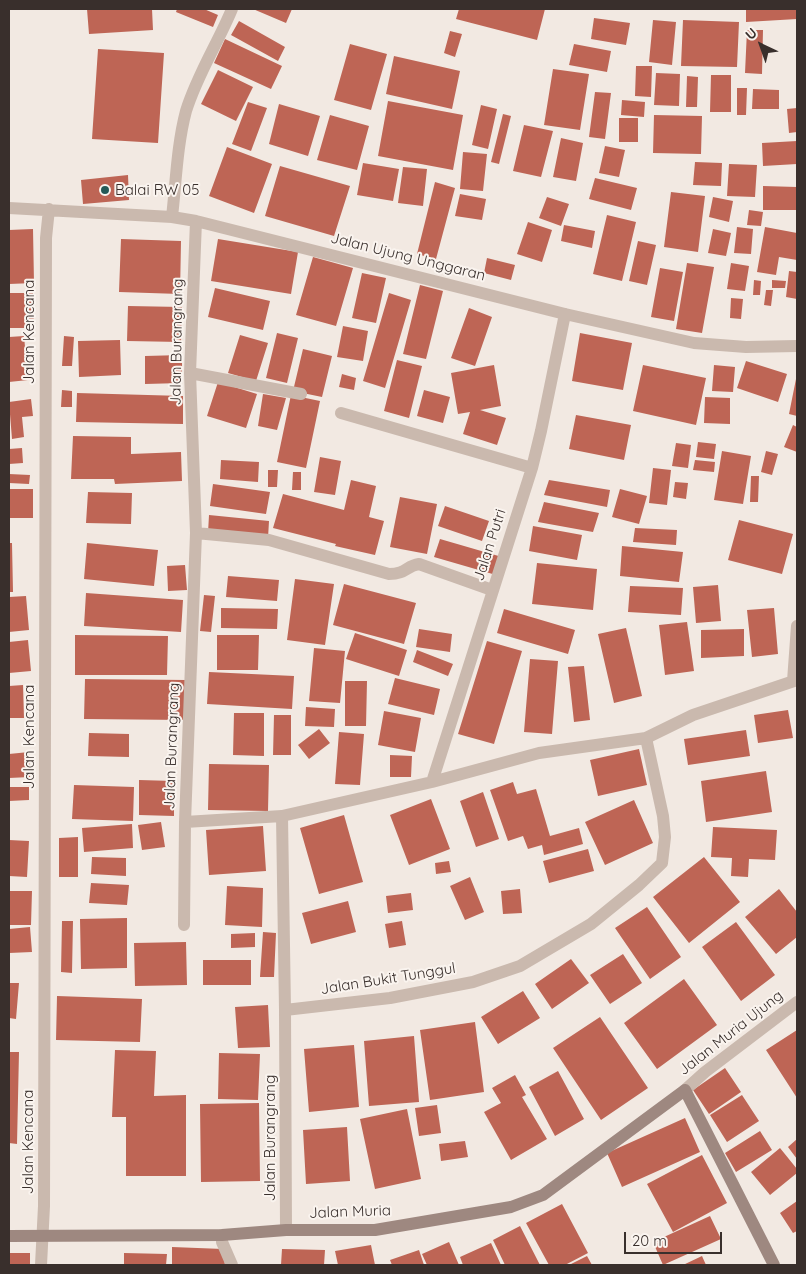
<!DOCTYPE html>
<style>
body{margin:0}
#map{position:relative;width:806px;height:1274px;overflow:hidden;background:#f2e9e2;font-family:Quicksand,sans-serif}
canvas{display:block}
.frame{position:absolute;inset:0;border:10px solid #392f2c;pointer-events:none}
.north{position:absolute;left:736px;top:20px;width:50px;height:50px;-webkit-text-stroke:4px #faf4ef;paint-order:stroke;rotate:318deg;font-size:14px;font-weight:700;line-height:20px;text-align:center;color:#392f2c}
.north::after{content:'';display:block;margin:auto;width:18px;height:22px;background:#392f2c;clip-path:polygon(50% 0,100% 100%,50% 72%,0 100%)}
.scale{position:absolute;left:624px;top:1232px;width:98px;height:22px;box-sizing:border-box;border:2px solid #392f2c;border-top:0;padding-left:6px;font-size:15px;line-height:18px;white-space:nowrap;color:#392f2c;-webkit-text-stroke:4px #faf4ef;paint-order:stroke}
</style>
<div id="map">
<canvas width="806" height="1274"></canvas>
<div class="frame"></div>
<div class="north">U</div>
<div class="scale">20 m</div>
</div>
<script>
const c = document.querySelector('canvas').getContext('2d');
c.lineJoin = 'round';
function fill(path, color) { c.fillStyle = color; c.fill(path, 'evenodd'); }
function strokePath(path, color, width, dash) { c.strokeStyle = color; c.lineWidth = width; c.lineCap = dash ? 'butt' : 'round'; c.setLineDash(dash || []); c.stroke(path); }
function label(font, color, halo, rows, align = 'center') {
  c.font = font + ' Quicksand,sans-serif'; c.lineWidth = 4; c.setLineDash([]); c.textBaseline = 'middle'; c.strokeStyle = halo; c.fillStyle = color; for (const [text, x, y, turn = 0] of rows) {
    c.save(); c.translate(x, y); c.rotate((+turn || 0) * Math.PI / 180); c.textAlign = isNaN(turn) ? turn : align; if (halo) c.strokeText(text, 0, 0); c.fillText(text, 0, 0); c.restore();
  }
}
fill(new Path2D(`
 M87 9H152L153 30 89 34Z
 M177 9H204L218 15 213 27 176 12Z
 M253 9H292L286 23Z
 M459 9H545L537 40 456 19Z
 M746 9H797V19L746 22Z
 M594 18 630 23 626 45 591 39Z
 M653 20 676 22 672 65 649 62Z
 M683 20 739 22 737 67 681 66Z
 M239 21 285 47 278 61 231 35Z
 M747 30H763L762 74 745 73Z
 M450 31 462 34 455 57 444 53Z
 M225 39 282 66 271 89 214 63Z
 M350 44 387 54 371 110 334 100Z
 M574 44 611 51 607 72 569 65Z
 M98 49 164 53 158 143 92 139Z
 M394 56 460 71 452 109 386 94Z
 M636 66H652L651 97 635 96Z
 M553 69 589 74 580 130 544 125Z
 M218 70 253 87 236 121 201 104Z
 M656 73 680 74 679 106 654 105Z
 M711 75H731V112H710Z
 M687 76 698 77 697 107H686Z
 M737 88H747L746 115H737Z
 M753 89 779 90V109H752Z
 M595 92 611 93 605 139 589 137Z
 M622 100 645 102 644 117 621 115Z
 M388 101 463 115 453 170 378 156Z
 M248 102 267 108 251 151 232 144Z
 M279 104 320 116 308 156 269 144Z
 M481 105 497 109 488 149 472 145Z
 M797 108V132L789 133 787 109Z
 M503 114 511 116 499 164 491 162Z
 M330 115 369 126 357 170 317 160Z
 M654 115 702 116 701 154 653 153Z
 M619 118H638V142H619Z
 M524 125 553 131 541 177 513 171Z
 M561 138 583 143 576 181 553 177Z
 M797 141V164L763 166 762 143Z
 M605 146 625 150 619 177 599 173Z
 M227 147 272 164 254 213 209 196Z
 M463 152 487 154 483 191 460 189Z
 M695 162 722 163 721 186 693 185Z
 M363 163 399 169 393 201 357 195Z
 M729 164 757 165 755 197 727 196Z
 M280 166 350 186 334 236 265 216Z
 M403 167 427 169 423 206 398 203Z
 M128 175 129 200 83 204 81 180Z
 M595 178 637 188 631 210 589 199Z
 M435 182 455 188 436 259 417 254Z
 M763 186 797 187V210H763Z
 M671 192 705 196 698 252 664 247Z
 M460 194 486 199 482 220 455 216Z
 M547 197 569 204 561 226 539 218Z
 M713 197 733 201 729 222 709 217Z
 M749 210 763 212 761 226 747 225Z
 M607 215 636 222 622 281 593 274Z
 M528 222 552 230 542 262 517 254Z
 M564 225 595 231 592 248 561 241Z
 M737 227 753 229 751 254 734 253Z
 M765 227 797 233V260L779 257 776 275 757 272Z
 M33 229 34 283 9 284V230Z
 M713 229 731 233 726 256 708 253Z
 M121 239 181 241 180 294 119 292Z
 M218 239 298 252 291 294 211 281Z
 M638 241 656 245 647 285 629 281Z
 M313 257 353 268 336 326 296 315Z
 M487 258 515 265 511 280 484 273Z
 M687 263 714 267 702 333 676 329Z
 M731 263 749 266 745 291 727 289Z
 M660 268 683 272 674 321 651 317Z
 M789 271 797 272V299L786 297Z
 M362 273 386 278 376 323 352 318Z
 M754 280 761 281 760 295H753Z
 M772 280 786 281 785 288H772Z
 M420 285 443 291 426 359 403 354Z
 M215 288 270 301 263 330 208 317Z
 M766 290H773L771 306 764 305Z
 M9 293H33L34 328H9Z
 M389 293 411 300 385 388 363 381Z
 M731 298 743 299 741 319 730 318Z
 M128 306 182 307 181 342 127 341Z
 M469 308 492 317 475 366 451 358Z
 M343 326 368 331 363 361 337 357Z
 M277 333 298 338 287 383 266 378Z
 M580 333 632 343 623 390 572 381Z
 M240 335 268 343 256 381 228 373Z
 M24 336 28 380 9 382V337Z
 M64 336 74 337 72 366H62Z
 M120 340 121 375 79 377 78 341Z
 M303 349 332 356 322 397 293 391Z
 M182 355V383L145 384V356Z
 M397 360 422 366 409 418 384 411Z
 M746 361 787 374 778 402 737 388Z
 M494 365 501 406 480 410 506 418 497 445 463 434 470 412 458 414 451 373Z
 M643 365 706 378 696 425 633 411Z
 M714 365 735 367 733 392 712 391Z
 M342 374 356 378 354 390 339 387Z
 M796 379H797V416L789 414Z
 M218 382 257 394 246 428 207 416Z
 M62 390 72 391V407H61Z
 M424 390 450 397 443 423 417 416Z
 M77 393 183 396V424L76 422Z
 M263 394 286 398 277 430 258 426Z
 M291 395 320 401 306 468 277 462Z
 M705 397 730 398V424L704 423Z
 M31 399 33 416 22 417 24 437 12 439 9 402Z
 M576 415 631 425 624 460 569 449Z
 M793 425 797 427V452L784 447Z
 M73 436 131 437V454L181 452 182 481 115 484 114 479H71Z
 M698 442 716 444 714 459 696 457Z
 M676 443 691 445 688 468 672 466Z
 M22 448 23 463 9 464V449Z
 M722 451 751 456 743 504 714 500Z
 M766 451 778 454 772 475 761 472Z
 M320 457 341 461 335 495 314 492Z
 M221 460 259 462 258 482 220 479Z
 M695 460 715 462 714 472 693 470Z
 M653 468 671 470 667 505 649 503Z
 M268 470H278L277 487H268Z
 M293 472H301V490H292Z
 M9 474 30 475 29 484 9 483Z
 M751 476H759L758 502H750Z
 M351 480 376 486 369 517 384 521 375 555 335 546 336 544 273 528 283 494 344 510Z
 M549 480 610 490 607 507 544 495Z
 M675 482 688 483 686 499 673 497Z
 M213 484 270 492 266 514 210 506Z
 M9 489H33V518H9Z
 M620 489 647 496 639 524 612 517Z
 M88 492 132 493 131 524 86 523Z
 M400 497 437 504 427 554 390 547Z
 M544 502 599 513 593 532 538 522Z
 M445 506 489 521 482 541 438 526Z
 M209 515 269 521 268 538 208 533Z
 M739 520 793 534 782 574 728 560Z
 M533 526 582 535 577 560 529 551Z
 M635 528 677 530 676 545 633 542Z
 M440 539 502 557 496 575 434 557Z
 M9 543H12L13 592H9Z
 M87 543 158 550 154 586 84 579Z
 M622 546 683 552 679 582 620 576Z
 M537 563 597 569 593 610 532 604Z
 M185 565 187 590 168 591 167 566Z
 M228 576 279 580 277 601 226 597Z
 M295 579 334 584 325 645 287 640Z
 M344 584 416 603 404 644 333 625Z
 M718 585 721 621 696 623 693 587Z
 M630 586 683 588 681 615 628 612Z
 M86 593 183 600 181 632 84 626Z
 M204 595 215 596 211 632 200 631Z
 M26 596 29 630 9 632V597Z
 M221 608 278 609 277 629 221 628Z
 M774 608 778 654 752 657 747 610Z
 M504 609 575 630 568 654 497 633Z
 M687 622 694 671 665 675 659 625Z
 M626 628 642 696 614 703 598 634Z
 M419 629 452 634 450 652 416 647Z
 M744 629V656L701 658V630Z
 M355 633 407 650 399 676 346 659Z
 M75 635 168 636 167 675H75Z
 M217 635H259L258 670H217Z
 M28 640 31 671 9 673V642Z
 M487 641 522 651 494 744 458 734Z
 M314 648 345 651 340 703 309 701Z
 M417 650 453 664 448 676 413 662Z
 M530 659 558 661 552 734 524 732Z
 M584 666 590 720 574 722 568 667Z
 M209 672 294 676 292 709 207 704Z
 M395 678 440 689 434 715 388 704Z
 M85 679 186 680 185 720 84 719Z
 M345 681H367L366 726H345Z
 M23 685 24 718H9V686Z
 M306 707 335 709 334 727 305 726Z
 M788 710 793 738 758 743 754 715Z
 M384 711 421 718 415 752 378 745Z
 M234 713H264V756L233 755Z
 M274 715H291V755H273Z
 M319 729 330 743 309 759 298 745Z
 M746 730 750 756 688 765 684 739Z
 M339 732 364 734 360 785 335 784Z
 M89 733 129 734V757L88 756Z
 M639 749 647 785 598 796 590 760Z
 M29 752 30 777 9 778V754Z
 M390 755 412 756 411 777H390Z
 M209 764 269 765 268 811 208 810Z
 M766 771 772 812 706 822 701 781Z
 M139 780 174 781V816L139 815Z
 M513 782 517 794 536 789 550 836 579 828 583 844 544 855 542 845 528 849 523 836 508 841 490 790Z
 M74 785 134 787 133 821 72 819Z
 M9 787H29V800L9 801Z
 M483 792 499 839 476 847 460 801Z
 M431 799 450 849 409 865 390 815Z
 M634 800 653 843 605 865 585 822Z
 M344 815 363 882 319 894 300 828Z
 M161 822 165 847 142 850 138 825Z
 M132 824 133 848 84 852 82 828Z
 M263 826 266 871 209 875 206 830Z
 M713 827 777 830 775 860 749 859 748 877 731 876 732 858 711 857Z
 M78 837V877H59V838Z
 M9 840 29 841 27 877 9 876Z
 M588 849 594 871 549 883 543 861Z
 M92 857 126 858V876L91 874Z
 M704 857 740 902 689 943 653 897Z
 M449 861 451 872 436 874 435 863Z
 M470 877 484 912 465 920 450 886Z
 M91 883 129 885 127 905 89 903Z
 M227 886 263 888 262 927 225 925Z
 M520 889 522 913 503 914 501 891Z
 M779 889 797 912V937L776 954 745 917Z
 M9 891H32L31 925H9Z
 M411 893 413 910 388 913 386 896Z
 M348 901 356 932 311 944 302 913Z
 M647 907 681 957 650 979 615 928Z
 M127 918V968L81 969 80 919Z
 M62 921H73L72 973 61 972Z
 M402 921 406 945 389 948 385 924Z
 M736 922 775 975 741 1001 702 947Z
 M30 927 32 952 9 953V929Z
 M263 932 276 933 274 977H260Z
 M255 933V947L231 948V934Z
 M186 942 187 985 135 986 134 943Z
 M623 954 642 983 610 1004 590 975Z
 M571 959 589 983 552 1009 535 984Z
 M203 960H251V985H203Z
 M684 979 717 1025 657 1069 624 1023Z
 M9 983H19L16 1019 9 1018Z
 M523 991 540 1018 498 1044 481 1017Z
 M57 996 142 999 140 1042 56 1040Z
 M268 1005 270 1047 238 1048 235 1007Z
 M600 1017 648 1088 601 1120 553 1048Z
 M475 1022 484 1092 430 1100 420 1030Z
 M797 1030V1098L766 1050Z
 M414 1036 419 1102 369 1106 364 1041Z
 M354 1045 359 1107 309 1112 304 1049Z
 M115 1050 156 1051 154 1096 186 1095V1176H126V1117H112Z
 M9 1052H19L17 1144 9 1143Z
 M219 1053 260 1054 258 1100 218 1099Z
 M725 1068 741 1092 709 1114 693 1090Z
 M558 1071 584 1119 555 1136 529 1087Z
 M515 1075 526 1095 522 1097 547 1139 511 1160 484 1112 501 1103 492 1088Z
 M742 1095 759 1121 727 1142 710 1115Z
 M259 1103 260 1181 201 1182 200 1104Z
 M437 1105 441 1133 419 1136 415 1108Z
 M407 1109 421 1179 375 1189 360 1119Z
 M685 1118 700 1152 622 1187 607 1153Z
 M347 1127 350 1181 306 1184 303 1130Z
 M760 1131 772 1150 736 1172 725 1153Z
 M797 1139V1159L788 1147Z
 M465 1141 468 1157 441 1161 439 1144Z
 M780 1148 797 1169V1173L770 1195 751 1172Z
 M702 1155 727 1203 673 1232 647 1184Z
 M797 1201V1231L793 1233 780 1213Z
 M562 1204 588 1253 565 1265H549L526 1223Z
 M710 1216 721 1239 663 1265 653 1242Z
 M520 1226 540 1265H505L493 1240Z
 M449 1242 459 1265H427L422 1254Z
 M491 1243 501 1265H463L460 1257Z
 M371 1245 375 1265H338L335 1251Z
 M172 1247 223 1249 225 1265H172Z
 M282 1249 325 1250 324 1265H281Z
 M419 1250 424 1265H392L390 1260Z
 M9 1253H30V1265H9Z
 M124 1253 167 1254 166 1265H124Z
 M587 1256 592 1265H569Z
 M702 1256 706 1265H683Z`), '#be6555');
strokePath(new Path2D(`
 M9 208 172 217 196 221 565 314 694 343 746 347 797 346
 M172 217C176 182 177 145 186 111 197 75 218 43 232 9
 M190 373 301 394
 M341 413 532 468
 M196 533 269 540 389 574C406 574 406 566 419 564L492 590
 M793 681 797 626
 M432 782 532 468 541 431 565 314
 M282 816 285 1010 286 1230
 M185 822 282 816 432 782 539 753 646 738 693 715 797 680
 M184 925 185 822 196 533 190 373 196 221
 M285 1010 390 998 473 982 520 966 591 924 639 885 662 863 665 837 663 816 646 738
 M685 1090 705 1072 797 1002
 M222 1235V1242L232 1265
 M41 1265 44 1206 46 238 49 209`), '#cab9ae', 12);
strokePath(new Path2D(`
 M9 1236 222 1235 286 1230H375L511 1207 543 1195 685 1090 774 1265`), '#9e8880', 12);
for (const [x, y, r, color] of [
 [105,190,5,"#245957"]
]) { const dot = new Path2D(); dot.arc(x, y, r, 0, 2 * Math.PI); c.fillStyle = color; c.fill(dot); strokePath(dot, '#faf4ef', 2); }
label('15px', '#392f2c', '#faf4ef', [
 ["Balai RW 05",115,190]
], 'left');
label('15px', '#392f2c', '#faf4ef', [
 ["Jalan Ujung Unggaran",408,257,14],
 ["Jalan Kencana",29,332,-90],
 ["Jalan Burangrang",177,342,-89],
 ["Jalan Putri",490,545,-72],
 ["Jalan Kencana",29,737,-90],
 ["Jalan Burangrang",172,746,-88],
 ["Jalan Bukit Tunggul",388,979,-9],
 ["Jalan Muria Ujung",731,1033,-38],
 ["Jalan Burangrang",270,1138,-90],
 ["Jalan Kencana",28,1142,-90],
 ["Jalan Muria",350,1212,-2]
]);
</script>
